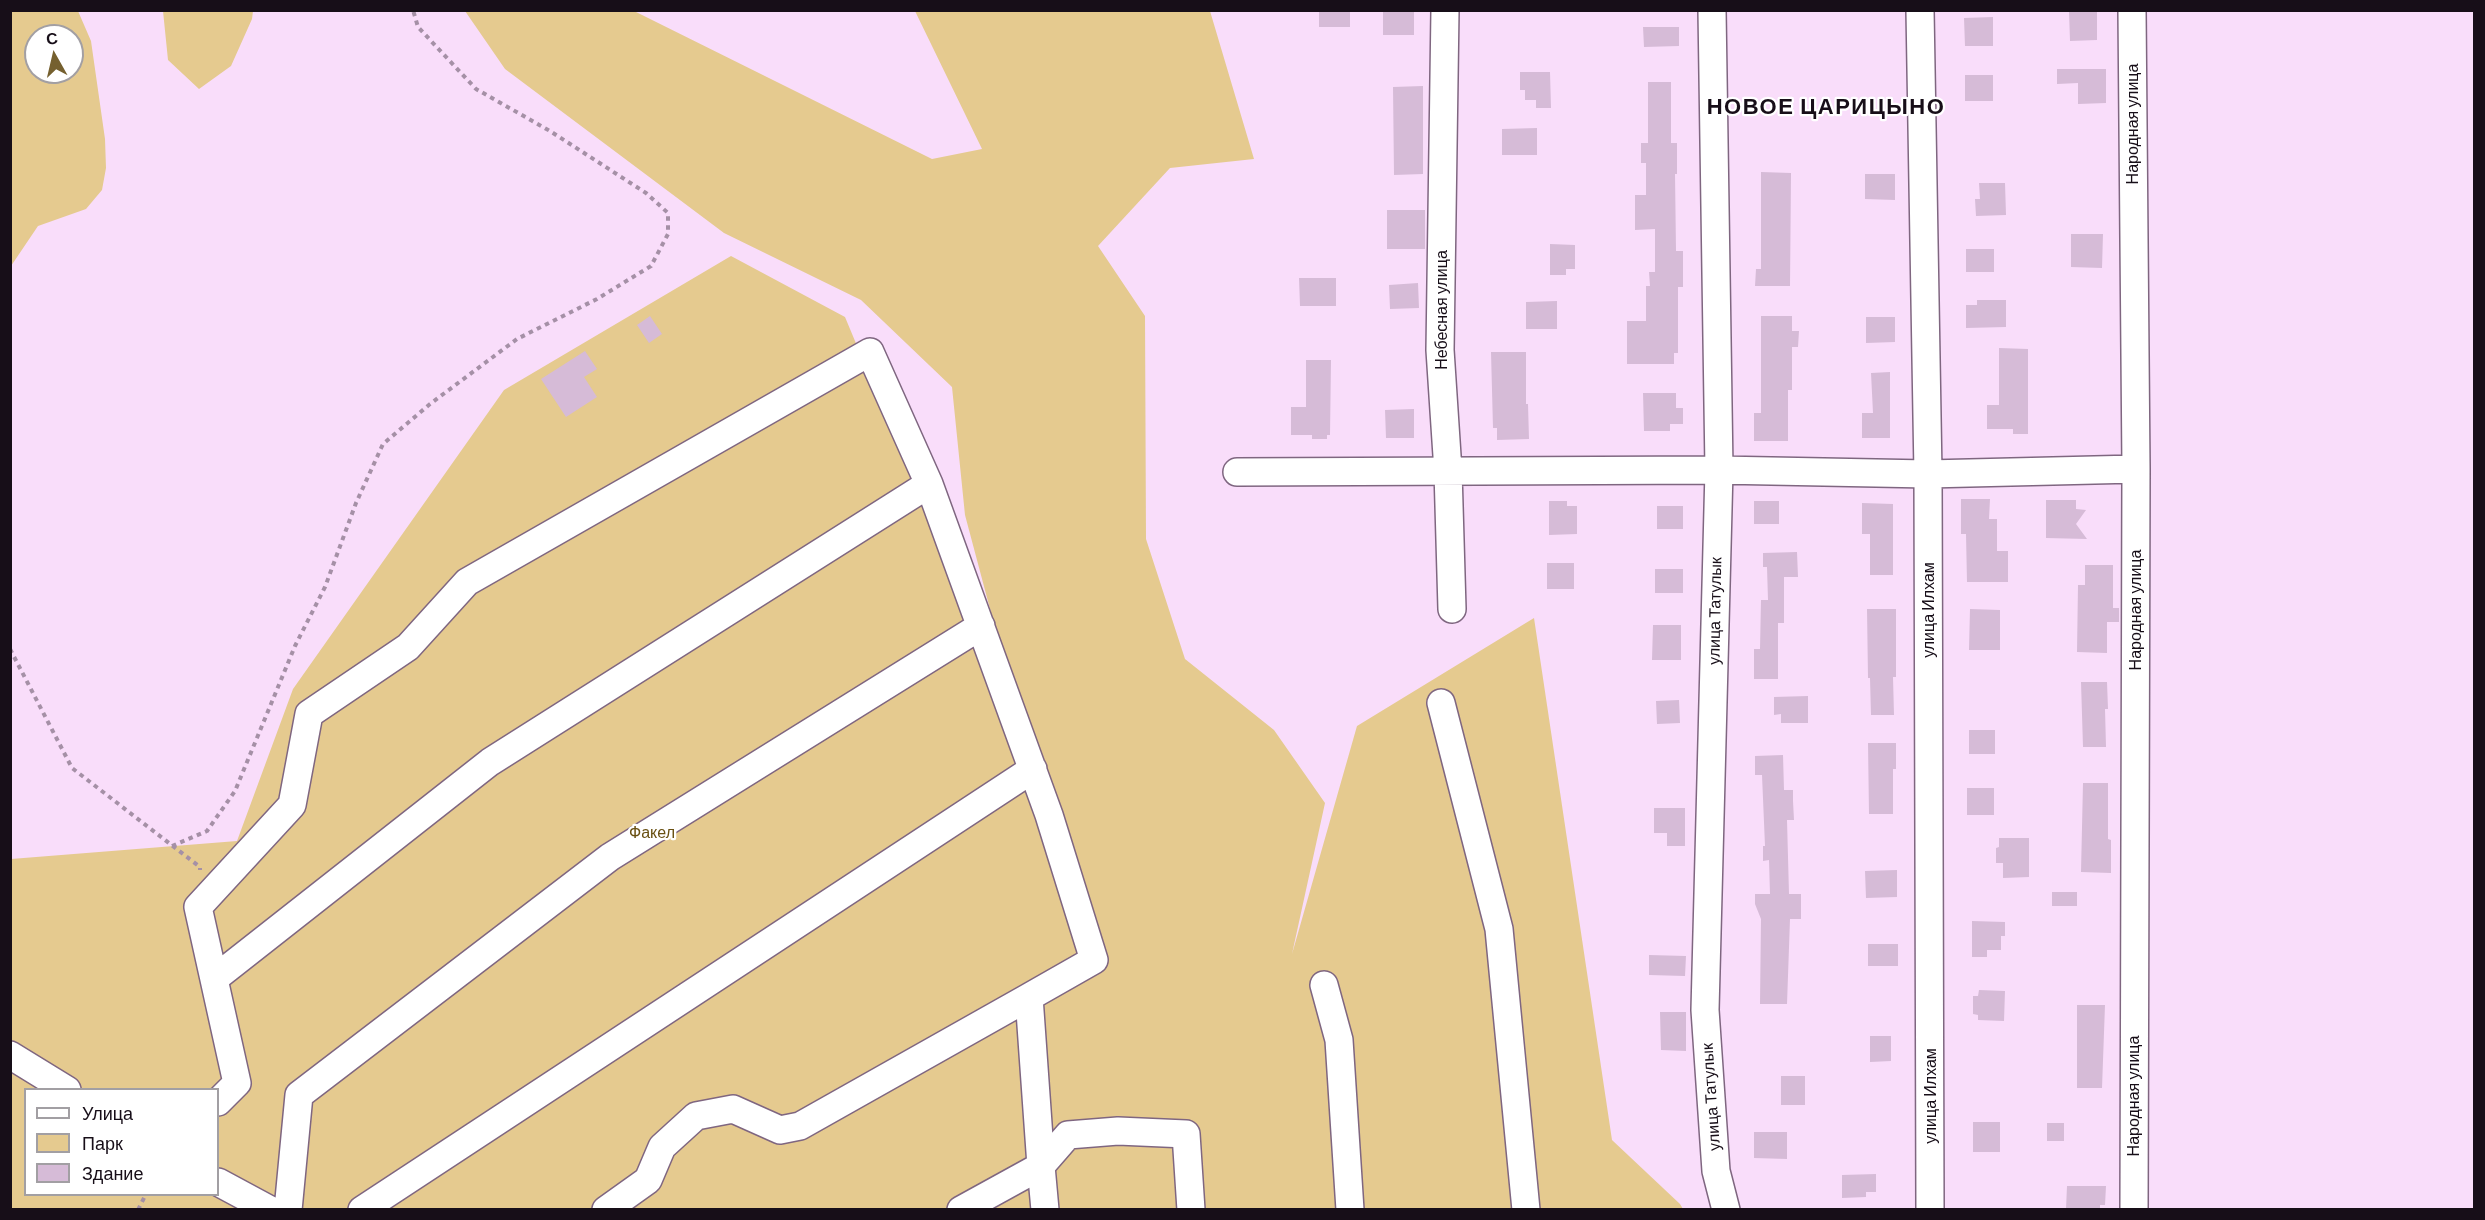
<!DOCTYPE html>
<meta charset="utf-8">
<style>
body{margin:0}
#map{position:relative;width:2485px;height:1220px;overflow:hidden;background:#f9ddfa;font-family:Barlow,sans-serif}
canvas{display:block}
.frame{position:absolute;inset:0;border:12px solid #170e18;pointer-events:none}
.legend{position:absolute;left:24px;top:1088px;width:195px;height:108px;box-sizing:border-box;background:#fff;border:2px solid #a29fa3;margin:0;padding:8px 10px;list-style:none;font-size:18px;color:#170e18}
.legend li{display:flex;align-items:center;gap:12px;height:30px}
.legend b{width:30px;border:2px solid #a29fa3}
.north{position:absolute;left:24px;top:24px;width:60px;height:60px;box-sizing:border-box;background:#fff;border:2px solid #a29fa3;border-radius:50%;rotate:352deg;font-size:16px;font-weight:700;line-height:24px;text-align:center;color:#170e18}
.north::after{content:'';display:block;margin:auto;width:21px;height:27px;background:#75602f;clip-path:polygon(50% 0,100% 100%,50% 72%,0 100%)}
</style>
<div id="map">
<canvas width="2485" height="1220"></canvas>
<div class="frame"></div>
<ul class="legend">
<li><b style="height:8px;background:#fff"></b>Улица</li>
<li><b style="height:16px;background:#e5ca8f"></b>Парк</li>
<li><b style="height:16px;background:#d6bbd7"></b>Здание</li>
</ul>
<div class="north">С</div>
</div>
<script>
const c = document.querySelector('canvas').getContext('2d');
c.lineJoin = 'round';
function fill(path, color) { c.fillStyle = color; c.fill(path, 'evenodd'); }
function strokePath(path, color, width, dash) { c.strokeStyle = color; c.lineWidth = width; c.lineCap = dash ? 'butt' : 'round'; c.setLineDash(dash || []); c.stroke(path); }
function label(font, color, halo, rows, align = 'center') {
  c.font = font + ' Barlow,sans-serif'; c.lineWidth = 4.5; c.setLineDash([]); c.textBaseline = 'middle'; c.strokeStyle = halo; c.fillStyle = color; for (const [text, x, y, turn = 0] of rows) {
    c.save(); c.translate(x, y); c.rotate((+turn || 0) * Math.PI / 180); c.textAlign = isNaN(turn) ? turn : align; if (halo) c.strokeText(text, 0, 0); c.fillText(text, 0, 0); c.restore();
  }
}
fill(new Path2D(`
 M11 10 78 11 91 41 105 139 106 168 102 190 86 209 38 226 11 266ZM36 36H72V72H36Z
 M163 11V10L253 11 252 19 231 66 199 89 168 60Z
 M465 11H634L932 159 982 149 915 11H1210L1254 159 1170 168 1098 246 1145 316 1146 539 1185 659 1274 730 1325 803 1292 954 1357 726 1534 618 1612 1140 1680 1204 1683 1209 11 1210V859L237 841 293 689 504 390 731 256 845 317 1031 763 965 515 952 387 861 300 724 233 505 69ZM26 1090H218V1194H26Z`), '#e5ca8f');
fill(new Path2D(`
 M1319 10H1350V27H1319Z
 M1383 10H1414V35H1383Z
 M2069 11H2097V40L2070 41Z
 M1993 17V46H1965L1964 18Z
 M1643 27H1679V46L1644 47Z
 M2057 69H2106V103L2078 104V83L2057 84Z
 M1520 72H1550L1551 108H1536V100H1525V90H1520Z
 M1965 75H1993V101H1965Z
 M1648 82H1671V143H1677V174H1675L1676 251H1683V287H1678V353H1674V364H1627V321H1646V286H1650L1649 272H1655V229L1635 230V195H1646V163H1641V143H1648Z
 M1423 86V174L1394 175 1393 87Z
 M1537 128V155H1502V129Z
 M1761 172 1791 173 1790 286H1755L1756 269H1761Z
 M1865 174H1895V200L1865 199Z
 M1979 183H2005L2006 215 1976 216 1975 199H1980Z
 M1387 210H1425V249H1387Z
 M2071 234H2103L2102 268 2071 267Z
 M1550 244 1575 245V269H1566V275H1550Z
 M1966 249H1994V272H1966Z
 M1299 278H1336V306H1300Z
 M1418 283 1419 308 1390 309 1389 285Z
 M1977 300H2006V327L1966 328V305H1977Z
 M1557 301V329H1526V302Z
 M650 316 662 334 649 343 637 325Z
 M1761 316H1792V331H1799L1798 347H1792V390H1788V441H1754V413H1761Z
 M1866 317H1895V342L1866 343Z
 M1999 348 2028 349V434H2013V429H1987V405H1999Z
 M585 351 597 369 584 377 597 397 566 417 541 379Z
 M1491 352H1526V404H1528L1529 439 1497 440V428H1493Z
 M1306 360H1331L1330 435H1327V439H1312V435H1291V407H1306Z
 M1890 372V438H1862V413H1873L1871 373Z
 M1643 393H1676V408H1683V424H1670V431H1644Z
 M1414 409V438H1386L1385 410Z
 M1961 499H1990L1989 519H1997V551H2008V582H1967L1966 534H1961Z
 M2046 500H2076V509L2086 510 2076 524 2087 539 2046 538Z
 M1549 501H1567V506H1577V534L1549 535Z
 M1754 501H1779V524H1754Z
 M1862 503 1893 504V575H1870V534H1862Z
 M1657 506H1683V529H1657Z
 M1797 552 1798 577H1784V623H1778V679H1754V649H1760L1761 600H1768L1767 567H1763V553Z
 M1547 563H1574V589H1547Z
 M2085 565H2113V608H2119V622H2107V653L2077 652 2078 585H2085Z
 M1655 569H1683V593H1655Z
 M1867 609H1896V677H1893L1894 715H1871L1870 678H1868Z
 M1970 609 2000 610V650H1969Z
 M1653 625H1681V660H1652Z
 M2081 682H2107L2108 709H2105L2106 747H2083Z
 M1808 696V723H1781V714L1774 715V697Z
 M1679 700 1680 723 1657 724 1656 701Z
 M1969 730H1995V754H1969Z
 M1868 743H1896V769H1893V814H1869Z
 M1783 755 1784 790H1793V801L1794 820H1787L1789 894H1801V919H1790L1787 1004H1760L1761 919 1755 904V894H1770L1769 860 1763 861V846H1765L1762 775H1755V756Z
 M2083 783H2108V839L2111 840V873L2081 872Z
 M1967 788H1994V815H1967Z
 M1654 808H1685V846H1667V833H1654Z
 M1999 838H2029V877L2003 878V863H1996V848L1999 847Z
 M1897 870V897L1866 898 1865 871Z
 M2052 892H2077V906H2052Z
 M1972 921 2005 922V936H2001V950H1987V957H1972Z
 M1868 944H1898V966H1868Z
 M1649 955 1686 956 1685 976 1649 975Z
 M1979 990 2005 991 2004 1021 1978 1020V1015L1973 1014V996H1978Z
 M2077 1005H2105L2102 1088H2077Z
 M1660 1012H1686V1051L1661 1050Z
 M1870 1036H1891V1061L1870 1062Z
 M1781 1076H1805V1105H1781Z
 M1973 1122H2000V1152H1973Z
 M2047 1123H2064V1141H2047Z
 M1754 1132H1787V1159L1754 1158Z
 M1876 1174V1192H1866V1197L1842 1198V1175Z
 M2067 1186H2106L2105 1205H2100V1209H2066Z`), '#d6bbd7');
const minor = new Path2D(`
 M1445 10 1440 350 1448 471 1452 609
 M1712 10 1719 470 1705 1010 1716 1171 1726 1210
 M1920 10 1928 474 1930 1210
 M2132 10 2136 469 2134 1210
 M1237 472 1719 470 1928 474 2136 469
 M1441 703 1499 929 1526 1210
 M214 979 490 762 929 484
 M1324 985 1339 1040 1350 1210
 M10 1055 67 1090
 M218 1102 237 1083 198 907 292 805 309 714 408 647 467 582 870 352 929 484 1049 815 1094 960 1029 997 1041 1166 961 1210
 M218 1182 270 1210
 M288 1210 299 1095 610 857 981 626
 M362 1210 1033 769
 M606 1210 648 1180 662 1147 696 1116 733 1109 780 1130 800 1126 1029 997
 M1045 1210 1041 1166 1068 1135 1118 1131 1186 1134 1191 1210`);
strokePath(minor, '#7f6680', 30);
strokePath(new Path2D(`
 M10 649 72 768 200 867V870
 M172 846 207 831 235 791 295 646 325 587 356 503 383 444 430 404 517 339 597 299 651 266 668 234V213L646 193 550 131 476 89 418 27 413 10
 M138 1210 146 1194`), '#a590a6', 4, [4.5, 4.5]);
strokePath(minor, '#fff', 27);
label('16px', '#170e18', '#fff', [
 ["Народная улица",2133,124,-90],
 ["Небесная улица",1442,310,-90],
 ["улица Илхам",1929,610,-90],
 ["Народная улица",2136,610,-90],
 ["улица Татулык",1715,611,-89],
 ["улица Илхам",1931,1096,-90],
 ["Народная улица",2134,1096,-90],
 ["улица Татулык",1711,1097,-94]
]);
label('16px', '#695012', '#fff', [
 ["Факел",652,833]
]);
c.letterSpacing = '1.5px';
label('bold 22px', '#170e18', '#fff', [
 ["НОВОЕ ЦАРИЦЫНО",1826,107]
]);
c.letterSpacing = '0px';
</script>
